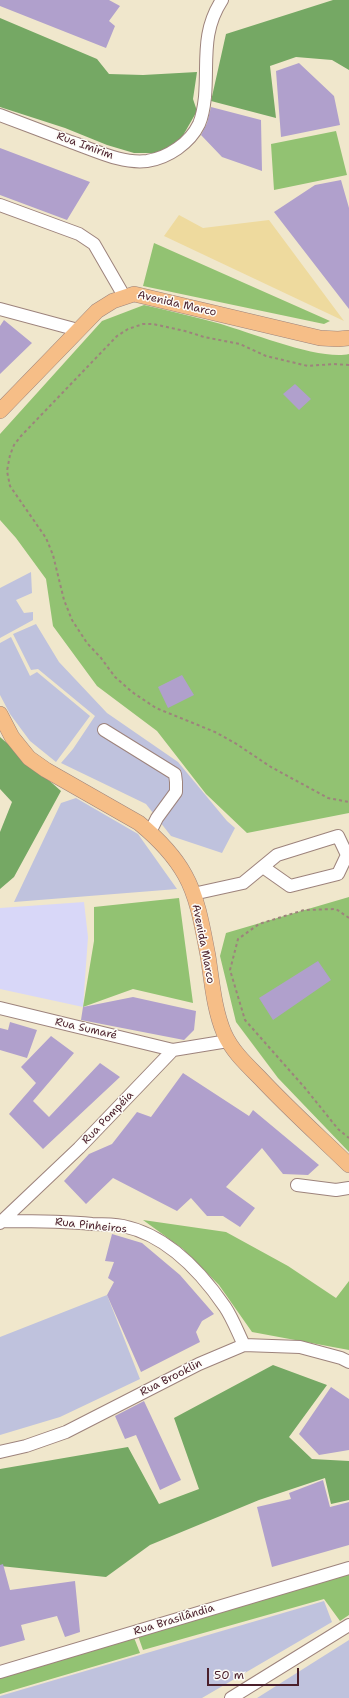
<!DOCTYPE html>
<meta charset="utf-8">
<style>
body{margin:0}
#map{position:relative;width:349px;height:1698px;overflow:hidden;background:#f0e7cc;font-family:"Shantell Sans",sans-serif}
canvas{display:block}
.scale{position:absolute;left:207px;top:1668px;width:92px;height:18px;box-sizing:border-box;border:2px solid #4a1f2b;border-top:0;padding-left:5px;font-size:12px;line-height:14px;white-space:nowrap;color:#4a1f2b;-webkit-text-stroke:3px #fdfcf7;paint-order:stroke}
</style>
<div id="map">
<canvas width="349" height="1698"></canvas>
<div class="scale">50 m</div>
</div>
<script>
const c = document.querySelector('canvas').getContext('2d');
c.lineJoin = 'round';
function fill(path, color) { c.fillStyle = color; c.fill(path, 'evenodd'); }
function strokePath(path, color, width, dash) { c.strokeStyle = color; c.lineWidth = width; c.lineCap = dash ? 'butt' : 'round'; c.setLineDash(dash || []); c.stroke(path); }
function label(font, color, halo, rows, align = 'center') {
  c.font = font + ' "Shantell Sans",sans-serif'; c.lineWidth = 3; c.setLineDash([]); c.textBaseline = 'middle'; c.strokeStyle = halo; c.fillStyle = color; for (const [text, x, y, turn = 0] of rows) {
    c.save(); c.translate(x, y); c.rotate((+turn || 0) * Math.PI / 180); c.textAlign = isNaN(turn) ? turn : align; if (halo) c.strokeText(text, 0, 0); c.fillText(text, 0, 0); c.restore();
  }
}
fill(new Path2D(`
 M84 902 88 937 83 1007 0 989V908Z`), '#d8d7f8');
fill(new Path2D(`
 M31 572 32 593 16 600 24 613 33 612V620L0 638V588Z
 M36 624 59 662 107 713 178 762 227 821 235 828 222 853 171 836 146 804 61 763 73 749 95 716 38 669 31 670 13 634Z
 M11 637 30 676 37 672 90 716 56 762 30 741 10 714 0 695V643Z
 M76 798 138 834 177 889 14 902 61 803Z
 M107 1295 140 1379 60 1417 0 1435V1337Z
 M324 1601 332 1622 202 1698H0V1696Z
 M349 1640V1698H257Z`), '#bfc2dd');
fill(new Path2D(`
 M336 131 347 175 274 190 271 144Z
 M154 243 330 321 324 324 143 286Z
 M144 305C170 311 196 317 221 324 251 333 322 361 349 354V813L247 833 206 794 157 731 97 686 53 626 46 579 16 538 0 520V434L102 321Z
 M349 897V1152L278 1078 236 1022 220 956 226 933Z
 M179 898 193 1003 133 989 83 1007 94 941V907Z
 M143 1220 226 1232 288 1266 336 1298 349 1281V1350L252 1332 219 1285 183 1249Z
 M349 1570V1615L340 1621 324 1599 143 1650 137 1633Z
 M133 1635 140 1653 0 1694V1675Z`), '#92c272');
fill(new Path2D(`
 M333 0H349V70L332 60 296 57 270 66 276 118 211 101 226 34Z
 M0 18 97 59 109 74 143 75 197 72 193 99 197 111 181 139 161 153H134L107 145 65 128 0 107Z
 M0 737 61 791 14 877 0 889V832L12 802 0 789Z
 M273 1365 327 1385 289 1437 312 1459 349 1461V1500L331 1504 325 1478 259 1500 150 1545 106 1577 0 1566V1469L128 1447 159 1504 199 1489 174 1418Z`), '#75a864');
fill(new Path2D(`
 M179 215 203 228 269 220 344 321 164 236Z`), '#eeda9e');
fill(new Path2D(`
 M0 0H109L120 6 109 21 115 26 106 48 0 6Z
 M299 63 334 96 340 125 281 137 276 71Z
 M211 107 261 120 262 171 222 157 201 135 207 123Z
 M0 148 90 182 67 220 0 195Z
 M341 180 349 208V309L274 212 315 185Z
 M4 320 32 343 0 374V326Z
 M295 384 311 399 299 410 283 394Z
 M182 675 194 695 168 708 158 687Z
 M318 961 331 980 273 1020 259 998Z
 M133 997 196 1011 194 1030 184 1040 81 1020 83 1007Z
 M10 1022 37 1030 27 1058 0 1050V1028L8 1030Z
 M51 1036 74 1053 33 1101 49 1117 100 1063 120 1077 43 1149 9 1114 36 1083 21 1067Z
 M183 1073 249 1116 253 1110 319 1165 308 1175 283 1174 262 1148 226 1187 255 1208 240 1227 223 1216H207L191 1198 177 1211 113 1178 86 1204 64 1181 89 1154 112 1144 137 1112 151 1117Z
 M112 1234 142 1243 180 1275 214 1314 202 1321 196 1332 200 1342 141 1372 107 1295 114 1282 108 1278 114 1262 105 1261Z
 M331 1387 349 1399V1450L319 1455 299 1434Z
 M144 1401 181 1480 160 1490 136 1435 125 1439 115 1416Z
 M323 1480 330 1507 349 1502V1545L272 1567 257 1507 291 1499 289 1493Z
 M3 1564 10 1590 75 1581 80 1632 65 1637 57 1616 21 1625 25 1640 0 1647V1565Z`), '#b0a0cc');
const minor = new Path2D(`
 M0 115C24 124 47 133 71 142 95 150 121 164 147 161 168 158 190 143 199 124 203 115 204 106 205 97 208 61 201 32 222 0
 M0 205 79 234 94 244 124 296
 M0 309 78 330
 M104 730 175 774 176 782V792L157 818 150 832
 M193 894 243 883 277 855 338 836 347 855 338 874 290 886 263 867
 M0 1008 173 1050
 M297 1185 336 1190 349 1188
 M4 1221C34 1221 63 1221 92 1224 102 1224 113 1224 123 1226 166 1235 201 1272 225 1307 233 1319 238 1333 244 1345
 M0 1223 79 1148 173 1050 228 1041
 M0 1452 26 1446 66 1432 199 1364 244 1345 300 1347 341 1358 349 1362
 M0 1672 349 1568
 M231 1698 349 1625`);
const major = new Path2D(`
 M0 411 97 311 113 301 134 294 320 338 338 339 349 338
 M0 714 12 737 29 758 46 770 139 823C156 837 174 855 185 875 198 898 203 930 208 956 212 982 214 1009 224 1033 232 1051 246 1064 260 1078 288 1108 319 1136 349 1165`);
strokePath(minor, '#9d837c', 14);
strokePath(major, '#9d837c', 16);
strokePath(new Path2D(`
 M349 365 333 364 308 366 266 356 240 344 204 337 185 331 153 324H143L128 329 117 336 21 436 14 445 10 455 7 471 10 486 46 538 53 555 64 600 72 620 87 643 101 658 115 677 132 692 156 708 215 732 235 743 271 767 328 798 349 802
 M349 918 336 909 304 910 259 924 238 939 230 970 245 1020 305 1088 338 1129 349 1138`), '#9d837c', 2, [3, 3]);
strokePath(minor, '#fff', 12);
strokePath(major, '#f6be87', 15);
label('11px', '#4a1f2b', '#fdfcf7', [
 ["Rua Imirim",85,146,20],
 ["Avenida Marco",177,304,13],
 ["Avenida Marco",203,944,79],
 ["Rua Sumaré",86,1029,13],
 ["Rua Pompéia",108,1118,-46],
 ["Rua Pinheiros",91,1226,6],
 ["Rua Brooklin",171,1378,-27],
 ["Rua Brasilândia",174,1620,-17]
]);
</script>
